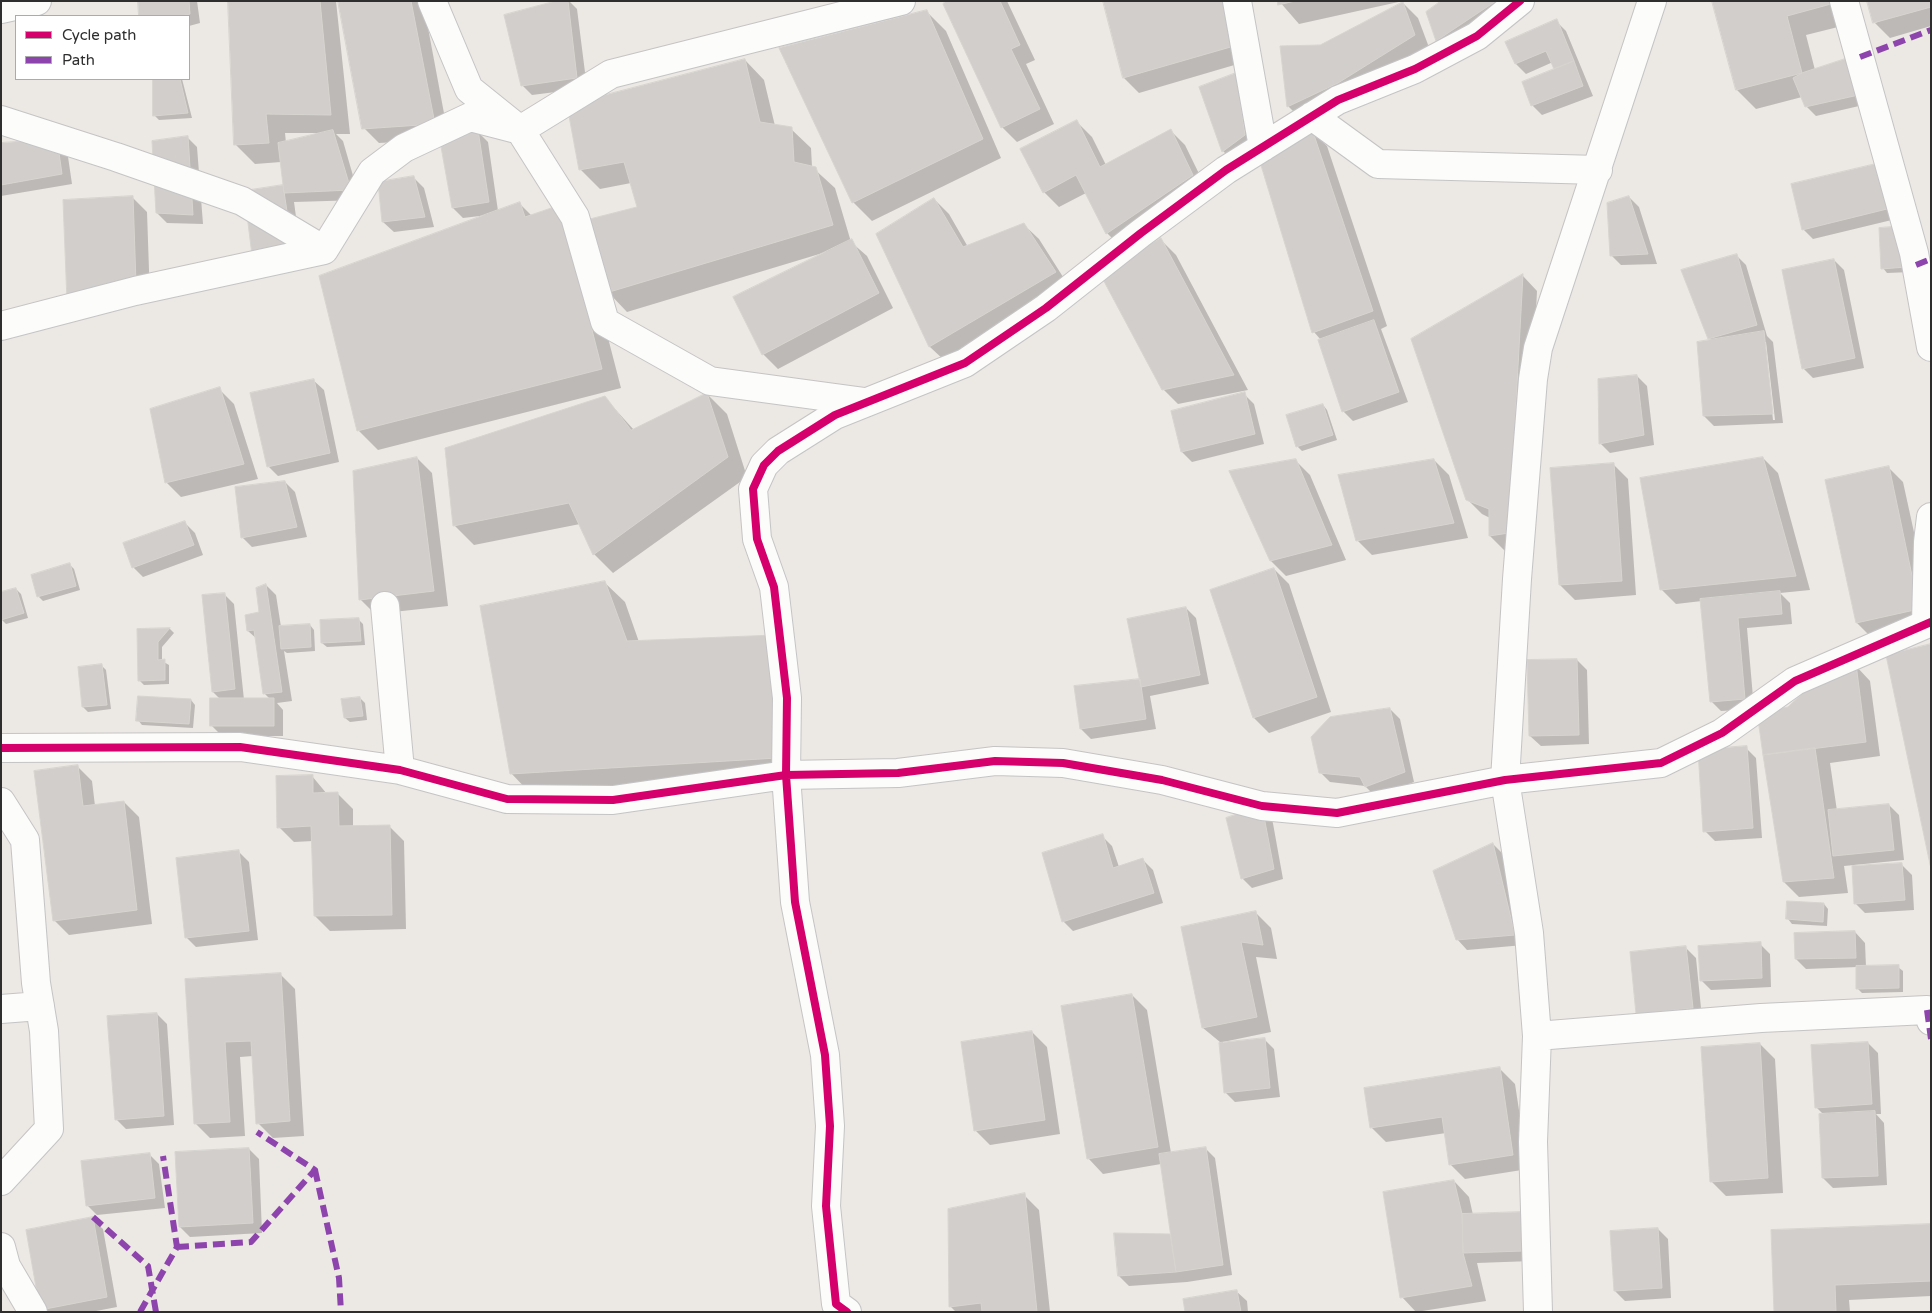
<!DOCTYPE html>
<style>
body{margin:0}
#map{position:relative;width:1932px;height:1313px;overflow:hidden;background:#ece8e4;font-family:"Varela Round",sans-serif}
canvas{display:block}
.frame{position:absolute;inset:0;border:2px solid #2e2e2e;pointer-events:none}
.legend{position:absolute;left:15px;top:15px;width:175px;height:65px;box-sizing:border-box;background:#fff;border:1px solid #ababab;margin:0;padding:6px 9px;list-style:none;font-size:15px;color:#2e2e2e}
.legend li{display:flex;align-items:center;gap:10px;height:25px}
.legend b{width:25px;border:1px solid #ababab}
</style>
<div id="map">
<canvas width="1932" height="1313"></canvas>
<div class="frame"></div>
<ul class="legend">
<li><b style="height:6px;background:#d6006c"></b>Cycle path</li>
<li><b style="height:6px;background:#8e44ad"></b>Path</li>
</ul>
</div>
<script>
const c = document.querySelector('canvas').getContext('2d');
c.lineJoin = 'round';
function fill(path, color) { c.fillStyle = color; c.fill(path, 'evenodd'); }
function strokePath(path, color, width, dash) { c.strokeStyle = color; c.lineWidth = width; c.lineCap = dash ? 'butt' : 'round'; c.setLineDash(dash || []); c.stroke(path); }
fill(new Path2D(`
 M139 1H197L200 23 189 26V16H140Z
 M229 1H336L350 134H336L343 141 360 200 294 202 302 261 263 265 285 186 281 162 255 164 235 144ZM285 133H319L286 143Z
 M339 1H423L449 140 478 132 488 142 498 211 520 204 532 216 579 226 621 388 378 450 358 430 488 215 463 218 453 208 449 139 379 143 364 128Z
 M560 1H569L577 9 587 88 532 95 522 85Z
 M948 1H1007L1035 60 1026 64 1054 124 1017 142 1002 127Z
 M1238 1 1248 61 1139 93 1124 78Z
 M1279 1H1403L1299 24Z
 M1443 1H1533L1452 55 1437 41 1427 13Z
 M1714 1H1844L1850 24 1806 35 1815 70 1872 103 1816 116 1806 106 1802 97 1756 109 1737 90Z
 M1931 1V26L1890 38 1875 23Z
 M1403 3 1418 18 1430 50 1303 121 1288 106 1320 47Z
 M926 11 946 31 1001 158 872 221 853 202Z
 M1556 21 1566 31 1593 96 1542 115 1532 105 1556 69 1553 62 1526 74 1516 64 1507 43Z
 M745 60 764 80 775 126 791 129 811 148 812 167 835 188 851 242 867 256 893 308 778 369 763 354 826 252 627 312 608 292 638 208 631 183 600 189 580 169Z
 M1236 75 1246 85 1254 145 1233 161 1223 151Z
 M154 79H182L192 118 159 120 155 116Z
 M1077 122 1092 137 1106 165 1170 130 1185 145 1207 190 1122 248 1107 233 1086 193 1059 207 1044 192Z
 M1312 131 1327 146 1387 326 1381 329 1408 402 1353 421 1343 411 1321 340 1314 332 1261 162Z
 M187 137 197 147 203 224 167 223 157 213Z
 M1 144 67 150 72 184 1 196Z
 M1889 175 1900 218 1813 239 1803 229Z
 M414 178 424 188 434 227 394 232 383 222Z
 M132 197 147 212 150 299 69 301Z
 M1629 197 1639 207 1657 264 1621 265 1611 255Z
 M934 199 949 214 968 247 1023 224 1039 239 1070 288 945 361 930 347 877 234Z
 M1880 230 1911 272 1887 273 1883 268Z
 M1161 240 1176 255 1248 390 1178 404 1163 389Z
 M1736 255 1746 265 1767 336 1773 342 1783 423 1714 426 1704 416 1711 341 1709 338ZM1764 342H1766L1775 420H1773Z
 M1834 260 1844 270 1864 368 1813 378 1803 368Z
 M1523 276 1537 291 1524 548 1505 551 1490 536V518L1482 514 1467 499Z
 M1637 376 1647 386 1654 445 1610 453 1600 443Z
 M313 380 324 390 339 462 278 476 268 466Z
 M219 389 234 404 258 479 181 497 166 482Z
 M707 394 727 414 747 477 613 573 594 554 580 524 474 545 454 525 605 398 634 430Z
 M1244 394 1254 404 1264 444 1192 462 1182 452 1172 412Z
 M1323 405 1327 410 1337 440 1302 451 1297 446Z
 M417 458 432 473 448 606 375 614 360 599Z
 M1763 458 1778 473 1810 590 1780 593 1790 603 1792 624 1747 628 1754 709 1721 711 1711 701 1702 601 1676 604 1661 589Z
 M1295 460 1310 475 1346 560 1286 576 1271 561Z
 M1434 460 1449 475 1468 538 1372 555 1357 540Z
 M1613 464 1628 479 1636 595 1575 600 1560 585Z
 M1888 467 1903 482 1931 610 1872 638 1857 623Z
 M285 482 295 492 307 537 252 547 242 537Z
 M185 523 195 533 203 555 143 577 133 567Z
 M70 565 74 569 80 590 43 601 39 597Z
 M1274 569 1289 584 1331 712 1269 733 1254 718 1211 590Z
 M605 583 625 602 639 642 796 777 530 793 511 773Z
 M266 585 276 595 281 627 310 625 314 630 315 651 287 653 284 651 292 701 277 703 283 710V736H222L212 726 221 700 213 692 224 594 234 604 244 700H271L264 693 257 639 248 631 260 614Z
 M16 589 21 594 28 618 6 624 2 620Z
 M1186 608 1196 618 1209 684 1150 696 1156 729 1091 739 1081 729 1075 687 1141 681Z
 M358 619 363 624 365 645 327 647 322 643Z
 M170 629 174 633 162 647V661L169 665V684L144 685 139 680 138 630Z
 M1577 660 1587 670 1589 744 1541 746 1530 736Z
 M102 666 106 670 111 709 88 712 83 707Z
 M1856 666 1870 681 1880 756 1830 763 1837 811 1889 805 1899 815 1904 860 1844 866 1848 893 1799 897 1784 882 1788 709Z
 M360 698 365 703 367 720 350 722 345 718Z
 M191 700 195 705 193 728 142 725 138 720Z
 M1390 709 1400 719 1414 782 1376 797 1365 786 1330 782 1320 772Z
 M1746 748 1756 758 1762 838 1715 841 1705 831Z
 M77 766 92 781 95 806 124 802 139 817 152 924 69 935 54 920Z
 M312 776 327 794H338L353 809V827L389 826 404 841 406 929 330 931 315 916 313 841 294 842 279 827Z
 M1272 818 1283 879 1252 888 1242 878 1228 819Z
 M1102 836 1112 846 1119 867 1143 860 1153 870 1163 903 1073 931 1063 921Z
 M1493 844 1503 854 1524 945 1467 950 1457 939Z
 M239 852 249 862 258 940 196 947 186 937Z
 M1902 865 1912 875 1914 910 1865 913 1855 903Z
 M1824 904 1828 909 1827 926 1792 924 1788 919Z
 M1256 913 1271 928 1277 959 1256 957 1271 1032 1223 1042V1044L1264 1039 1274 1049 1280 1097 1235 1102 1225 1092 1220 1042 1203 1028 1183 928Z
 M1855 932 1865 943 1866 967H1898L1903 971V992L1862 993 1858 989 1857 967 1806 969 1796 959Z
 M1760 944 1770 954 1771 987 1711 990 1701 980Z
 M1686 948 1696 958 1702 1018 1647 1024 1637 1014Z
 M280 974 295 989 304 1136 273 1138 258 1123 253 1056 240 1057 245 1136 210 1138 195 1123 186 980Z
 M1132 995 1147 1010 1171 1153 1205 1148 1215 1158 1232 1275 1187 1282 1129 1286 1119 1276 1116 1234 1171 1235 1161 1164 1103 1174 1088 1158Z
 M157 1014 167 1024 174 1125 126 1129 116 1119Z
 M1032 1032 1047 1047 1060 1134 990 1145 975 1130Z
 M1868 1043 1878 1053 1881 1114H1876L1884 1123 1887 1185 1833 1188 1823 1178 1824 1115 1816 1107Z
 M1760 1044 1775 1059 1783 1193 1726 1196 1711 1181Z
 M1500 1069 1515 1084 1528 1169 1465 1179 1450 1164 1446 1133 1386 1142 1371 1127Z
 M249 1149 259 1159 262 1233 190 1237 180 1227Z
 M149 1154 159 1164 165 1208 97 1215 87 1205Z
 M1454 1181 1469 1197 1473 1215 1521 1214 1532 1261 1477 1263 1486 1301 1416 1312 1402 1297Z
 M1024 1195 1039 1210 1050 1312H956L950 1306Z
 M92 1219 103 1229 117 1307 91 1312H44L42 1309Z
 M1931 1225V1296L1849 1300 1850 1312H1775Z
 M1658 1229 1668 1239 1671 1298 1625 1301 1615 1291Z
 M1236 1291 1247 1301 1248 1312H1187Z`), '#0003');
const building = new Path2D(`
 M138 1H189L190 14 181 16H139Z
 M228 1H320L331 115 266 114 269 143 234 145Z
 M338 1H411L435 124 362 129Z
 M556 1H568L577 78 521 86 504 15Z
 M946 1H1000L1020 45 1011 49 1040 109 1001 128 943 4Z
 M1103 1H1226L1234 46 1123 78Z
 M1278 1H1295L1278 5Z
 M1441 1H1496L1436 41 1426 12Z
 M1712 1H1830L1831 4 1787 16 1802 73 1736 90Z
 M1867 1H1931V7L1873 23Z
 M1403 2 1415 35 1338 83 1287 107 1280 46 1320 45Z
 M927 10 983 139 852 203 779 48Z
 M1557 19 1574 61 1554 69 1546 51 1515 64 1505 42Z
 M1854 56 1863 94 1805 107 1793 78 1802 73Z
 M745 59 760 122 792 127 794 162 816 167 833 225 606 293 586 220 637 207 624 162 579 170 567 105Z
 M1574 61 1583 86 1531 106 1522 82Z
 M1236 73 1245 135 1222 152 1199 87Z
 M153 79H180L188 113 153 116Z
 M1077 120 1100 167 1171 129 1193 175 1106 234 1076 175 1043 193 1020 149Z
 M1312 129 1373 311 1312 333 1260 162Z
 M333 130 351 190 284 193 278 143Z
 M478 130 489 202 452 208 440 141Z
 M188 136 193 215 156 213 152 141Z
 M57 139 62 174 1 185V143Z
 M1880 163 1891 208 1802 230 1791 184Z
 M414 176 425 217 382 222 378 182Z
 M283 185 293 251 252 255 244 191Z
 M133 196 136 284 67 301 63 200Z
 M1629 196 1648 254 1610 256 1607 203Z
 M934 198 963 247 1024 223 1056 272 929 347 876 234Z
 M520 202 525 217 560 205 602 369 357 431 319 276Z
 M1904 226 1906 267 1881 269 1879 228Z
 M1161 238 1234 375 1162 390 1099 272Z
 M852 239 879 293 762 355 733 297Z
 M1737 254 1757 325 1708 339 1681 270Z
 M1834 259 1855 358 1802 369 1782 270Z
 M1523 274 1509 533 1489 536V509L1466 500 1411 339Z
 M1374 320 1399 392 1342 412 1318 340Z
 M1764 331 1773 414 1703 416 1697 342Z
 M1637 375 1644 435 1599 444 1598 379Z
 M314 379 330 453 267 467 250 393Z
 M220 387 244 464 165 483 150 409Z
 M1245 392 1255 434 1181 452 1171 411Z
 M707 393 728 457 593 555 569 503 453 526 445 448 605 396 631 430Z
 M1323 404 1333 435 1296 447 1286 415Z
 M417 457 434 591 359 600 353 471Z
 M1763 457 1796 576 1660 590 1640 478Z
 M1296 459 1332 545 1270 561 1229 471Z
 M1434 459 1454 523 1356 541 1338 475Z
 M1614 463 1622 581 1559 585 1550 468Z
 M1889 466 1919 609 1856 623 1825 480Z
 M285 481 297 527 241 538 235 487Z
 M185 521 194 545 132 568 123 543Z
 M70 563 76 586 37 597 31 575Z
 M1274 568 1317 697 1253 718 1210 590Z
 M605 581 627 641 775 635 777 758 510 774 480 606Z
 M266 584 282 692 263 694 254 630 247 631 245 615 259 612 256 588Z
 M16 588 24 613 1 620V592Z
 M1780 591 1782 614 1738 618 1745 699 1710 702 1700 599Z
 M225 593 235 689 212 692 202 595Z
 M1186 607 1200 675 1141 687 1127 619Z
 M359 618 361 641 321 643 320 620Z
 M310 624 311 647 281 649 279 626Z
 M170 628 158 642V660L165 659V680L138 681 137 629Z
 M1931 644V869L1886 655Z
 M1577 659 1579 735 1529 736 1527 660Z
 M102 664 107 705 82 707 78 667Z
 M1856 664 1866 742 1763 755 1757 712 1788 707 1810 686Z
 M1140 679 1146 719 1080 729 1074 686Z
 M138 696 191 699 189 724 136 721Z
 M360 697 363 716 344 718 341 699Z
 M210 698H274V726H210Z
 M1390 708 1405 772 1365 787 1360 777 1319 773 1311 737 1330 717Z
 M1747 746 1753 828 1703 832 1698 750Z
 M1815 748 1834 878 1783 882 1763 755Z
 M78 765 83 806 124 801 137 910 53 921 34 771Z
 M313 775V793L338 792 339 826 390 825 392 915 314 916 311 826 277 828 276 776Z
 M1889 804 1894 850 1833 856 1828 810Z
 M1262 806 1274 869 1241 879 1226 818Z
 M1103 834 1113 868 1143 858 1154 893 1062 922 1042 853Z
 M1493 843 1515 935 1456 940 1433 871Z
 M239 850 249 931 185 938 176 858Z
 M1902 863 1905 900 1854 904 1852 866Z
 M1787 901 1824 903 1823 922 1786 919Z
 M1256 911 1263 945 1241 942 1257 1017 1202 1028 1181 927Z
 M1855 931 1856 958 1795 959 1794 933Z
 M1761 942 1762 978 1700 981 1698 946Z
 M1686 946 1693 1008 1636 1014 1630 952Z
 M1899 965V988L1856 989V966Z
 M281 973 290 1121 256 1124 251 1041 225 1042 230 1122 194 1124 185 979Z
 M1132 994 1158 1147 1087 1159 1061 1006Z
 M157 1013 164 1116 115 1120 107 1016Z
 M1032 1031 1045 1120 974 1131 961 1042Z
 M1265 1038 1270 1088 1224 1093 1219 1043Z
 M1868 1042 1872 1104 1815 1108 1811 1045Z
 M1760 1043 1768 1178 1710 1182 1701 1047Z
 M1500 1067 1513 1155 1449 1165 1442 1117 1370 1128 1364 1088Z
 M1875 1111 1878 1176 1822 1178 1819 1114Z
 M1206 1147 1223 1265 1176 1272 1159 1154Z
 M249 1148 253 1223 179 1227 175 1152Z
 M150 1153 155 1198 86 1206 81 1161Z
 M1454 1180 1462 1214 1463 1253 1472 1286 1400 1298 1383 1192Z
 M1025 1193 1037 1312H982L981 1303 949 1307 948 1209Z
 M1522 1212 1523 1251 1463 1253 1462 1214Z
 M93 1217 107 1297 40 1310 26 1230Z
 M1931 1224V1281L1835 1285 1836 1312H1774L1771 1230Z
 M1658 1228 1662 1288 1614 1291 1610 1231Z
 M1114 1233 1170 1234 1176 1272 1118 1276Z
 M1237 1290 1241 1312H1185L1183 1299Z`);
fill(building, '#d1cecb');
strokePath(building, '#d7d4d0', 1);
const street = new Path2D(`
 M432 1 469 89 520 130 611 74 901 1
 M1237 1 1263 147
 M1844 1 1914 253 1931 347
 M1 9 37 1
 M1312 116 1378 164 1598 170
 M1 120 116 157 242 201 324 250 372 172 404 148 470 117 520 130 575 217 605 322 710 381 865 402
 M1 326 135 291 324 250
 M385 606 400 770
 M1926 623 1928 542 1931 517
 M1 748 240 747 400 770 507 799 613 800 786 775 898 773 995 761 1063 763 1162 780 1262 806 1337 813 1505 780 1661 763 1722 733 1795 681 1931 622
 M1 802 25 840 36 983 44 1031 49 1129 1 1181
 M1 1009 40 1006
 M1537 1036 1761 1018 1927 1010 1931 1021
 M1 1247 6 1266 33 1312
 M847 1312 836 1304 826 1206 830 1126 825 1055 795 902 786 775 787 698 774 587 757 539 753 489 764 465 778 451 835 415 965 363 1046 308 1141 233 1226 170 1338 100 1415 69 1477 36 1520 1
 M1538 1312 1533 1142 1537 1036 1529 933 1505 780 1517 579 1533 379 1538 348 1652 1`);
strokePath(street, '#c5c4c5', 30);
strokePath(street, '#fcfcfb', 28);
strokePath(new Path2D(`
 M1860 57 1931 30
 M1916 265 1931 259
 M1927 1010 1931 1039
 M315 1170 339 1278 341 1312
 M93 1217 148 1266 156 1312
 M177 1247 251 1242 315 1170 257 1132
 M140 1312 177 1247 163 1156`), '#8e44ad', 6, [12, 6]);
strokePath(new Path2D(`
 M1 748 240 747 400 770 507 799 613 800 786 775 898 773 995 761 1063 763 1162 780 1262 806 1337 813 1505 780 1661 763 1722 733 1795 681 1931 622
 M847 1312 836 1304 826 1206 830 1126 825 1055 795 902 786 775 787 698 774 587 757 539 753 489 764 465 778 451 835 415 965 363 1046 308 1141 233 1226 170 1338 100 1415 69 1477 36 1520 1`), '#d6006c', 8);
</script>
